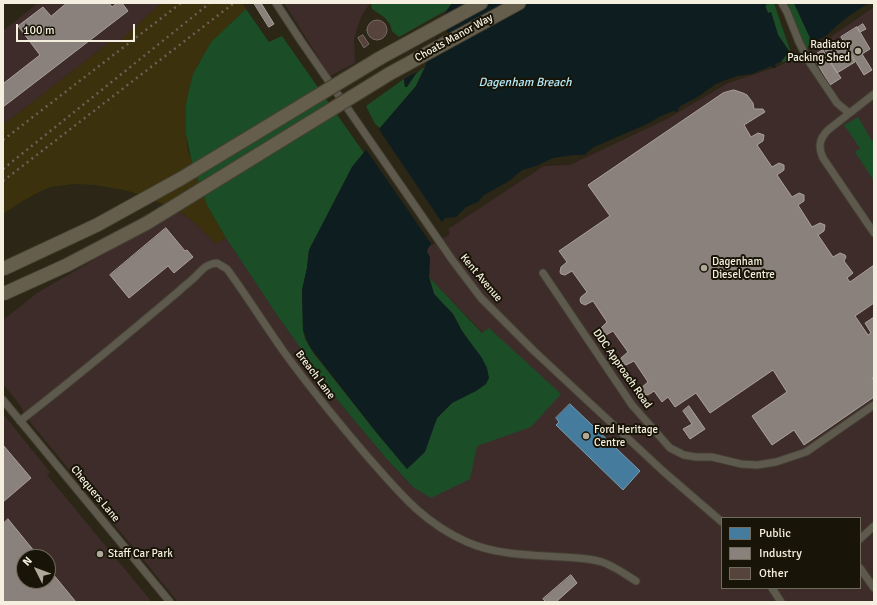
<!DOCTYPE html>
<style>
body{margin:0}
#map{position:relative;width:877px;height:605px;overflow:hidden;background:#2b2615;font-family:Signika,sans-serif}
canvas{display:block}
.frame{position:absolute;inset:0;border:4px solid #f4efde;pointer-events:none}
.legend{position:absolute;left:721px;top:517px;width:140px;height:72px;box-sizing:border-box;background:#181407;border:1px solid #706c5d;margin:0;padding:5px 7px;list-style:none;font-size:12px;color:#f4efde}
.legend li{display:flex;align-items:center;gap:8px;height:20px}
.legend b{width:20px;border:1px solid #706c5d}
.north{position:absolute;left:16px;top:549px;width:40px;height:40px;box-sizing:border-box;background:#181407;border:1px solid #706c5d;border-radius:50%;rotate:312deg;font-size:11px;font-weight:700;line-height:16px;text-align:center;color:#f4efde}
.north::after{content:'';display:block;margin:auto;width:14px;height:18px;background:#aea998;clip-path:polygon(50% 0,100% 100%,50% 72%,0 100%)}
.scale{position:absolute;left:16px;top:24px;width:119px;height:18px;box-sizing:border-box;border:2px solid #f4efde;border-top:0;padding-left:5px;font-size:12px;line-height:14px;white-space:nowrap;color:#f4efde;-webkit-text-stroke:3px #181407;paint-order:stroke}
</style>
<div id="map">
<canvas width="877" height="605"></canvas>
<div class="frame"></div>
<ul class="legend">
<li><b style="height:11px;background:#457b9d"></b>Public</li>
<li><b style="height:11px;background:#8a817c"></b>Industry</li>
<li><b style="height:11px;background:#56433c"></b>Other</li>
</ul>
<div class="north">N</div>
<div class="scale">100 m</div>
</div>
<script>
const c = document.querySelector('canvas').getContext('2d');
c.lineJoin = 'round';
function fill(path, color) { c.fillStyle = color; c.fill(path, 'evenodd'); }
function strokePath(path, color, width, dash) { c.strokeStyle = color; c.lineWidth = width; c.lineCap = dash ? 'butt' : 'round'; c.setLineDash(dash || []); c.stroke(path); }
function label(font, color, halo, rows, align = 'center') {
  c.font = font + ' Signika,sans-serif'; c.lineWidth = 4; c.setLineDash([]); c.textBaseline = 'middle'; c.strokeStyle = halo; c.fillStyle = color; for (const [text, x, y, turn = 0] of rows) {
    c.save(); c.translate(x, y); c.rotate((+turn || 0) * Math.PI / 180); c.textAlign = isNaN(turn) ? turn : align; if (halo) c.strokeText(text, 0, 0); c.fillText(text, 0, 0); c.restore();
  }
}
fill(new Path2D(`
 M161 3H242L246 9 211 42 193 74 186 104V134L188 151 207 205 226 238 216 244 195 223 178 211 142 195 124 190 95 185 74 184 51 187 39 192 21 202 3 214V125L111 41 116 44Z`), '#3b310d');
fill(new Path2D(`
 M38 3H161L116 44 111 41 3 125V31Z
 M284 3H370L362 15 357 28 354 39 355 63 330 76Z
 M874 7V602H178L30 422 19 404 3 384V320L37 293 178 211 195 223 216 244 226 238 279 318 339 402 385 457 413 487 521 389 483 333 429 277 430 257 427 252 428 246 432 245 450 234 448 229 544 166 570 165 667 119 728 83 777 67 816 47ZM722 518H860V588H722Z
 M3 414 50 472 47 475 152 602H3ZM24 557H48V581H24Z`), '#3e2c2b');
fill(new Path2D(`
 M371 3H452L447 10 399 37 392 31 390 24 384 17 372 9Z
 M764 3H774L793 59 775 64 781 62 789 51 778 35 771 12 768 13 765 6 767 5Z
 M788 3H794L811 40 805 53Z
 M246 9 269 42 282 36 364 153 352 167 309 250 307 268 302 290 303 330 305 339 314 354 376 432 407 469 434 425 437 418 487 368 462 331 453 314 434 294 429 277 482 333 489 328 561 394 531 427 477 446 470 479 431 498 413 487 385 457 339 402 279 318 226 238 207 205 192 163 186 134V104L189 90 193 74 211 42Z
 M425 67 416 86 380 128 375 124 366 106 404 79 405 87C414 79 414 73 425 67Z
 M858 117 874 144V181L855 152 860 148 844 125Z`), '#1b4e27');
fill(new Path2D(`
 M452 3H764L767 5 765 6 768 13 771 12 778 35 789 51 781 62 775 64 776 67 773 68 771 66 752 74 737 76 723 81 716 84 696 98 680 106 677 112 673 111 659 117 647 124 594 147 584 155H573L553 158 536 166 522 170 509 181 484 195 478 202 466 207 456 217 445 218C439 224 438 234 433 241 431 246 428 246 427 252L430 257 429 277 434 294 453 314 462 331 482 358 487 368 489 378 486 384 476 391 452 403 437 418 425 452 407 469 376 432 310 347 303 330 302 290 307 268 309 250 352 167 365 151 380 128 416 86 425 67 437 37 445 50 455 45 442 23 447 10Z
 M794 3H870C859 8 850 15 840 23 831 30 824 42 811 40Z
 M417 72 407 87H405L404 79Z`), '#0e1d1f');
fill(new Path2D(`
 M378 128 443 224 435 243 432 245 365 148Z`), '#2b2615');
const public = new Path2D(`
 M570 404 640 471 623 490 556 425 559 422 556 418Z`);
fill(public, '#457b9d');
strokePath(public, '#7a9eb0', 1);
const industry = new Path2D(`
 M67 3H109L112 7 117 3H122L128 11 3 107V81L4 83 40 55 18 26 43 7 51 16Z
 M254 3H261L274 24 269 27Z
 M863 24 866 29 860 32 857 28Z
 M857 27 870 49 862 54 872 70 864 75 841 37Z
 M831 42 835 49 844 43 855 62 837 73 825 54 827 53 824 49 828 47 826 45Z
 M823 50 827 57 817 63 813 56Z
 M827 57 841 78 830 85 817 63Z
 M734 90 743 93 747 95 753 103 754 109H763L765 112 744 125 751 137 758 133 764 135 763 141 757 145 772 167 779 163 784 165V170L777 175 792 197 799 193 804 195V201L798 205 812 227 820 223 825 225 824 231 818 235 833 257 840 253 845 255 846 257 844 261 853 273 847 278 850 282 874 265V303L855 316 868 335 871 333 865 323 874 317V377L872 378 874 381V397L804 445 794 430 772 445 752 416 787 392 773 370 710 413 696 393 675 407 668 397 662 402 654 391 648 395 643 394 641 388 648 382 634 361 626 365 621 363V358L628 352 613 331 606 335 601 333V328L607 322 593 301 585 305 581 303 580 300 581 297 587 292 572 271 565 275 561 274 560 272 561 267 567 262 559 251 610 216 588 185 723 93Z
 M166 228 185 251 187 250 193 257 174 273 168 266 129 298 110 275Z
 M689 406 705 429 690 439 683 429 692 424 683 411Z
 M3 445 31 478 3 502Z
 M8 519 39 557H24V581H48V568L76 602H3V524Z
 M571 575 577 583 556 602H546L543 599Z`);
fill(industry, '#8a817c');
strokePath(industry, '#aaa299', 1);
const building = new Path2D(`
 M367 30a10 10 0 1 1 20 0a10 10 0 1 1-20 0Z
 M363 35 369 44 364 48 358 38Z`);
fill(building, '#56433c');
strokePath(building, '#756b63', 1);
const street = new Path2D(`
 M276 3 301 41 453 261 481 298 534 351 664 472 722 522
 M782 3 787 12 799 42 808 60 837 103 849 113
 M874 94 828 130C819 139 818 147 823 158L874 233
 M543 273 632 405 670 448 684 455 696 457H712L741 464 757 465 776 462 806 452 874 405
 M3 400 170 602
 M20 421C74 379 127 335 179 291 184 286 190 282 195 277 202 270 206 264 217 263L227 269C247 296 264 324 284 352 310 388 338 422 367 456 398 491 422 522 467 542 496 555 531 555 563 557 576 558 589 558 602 562 614 566 625 574 636 581
 M860 539 874 526
 M860 568 874 588
 M772 588 781 602`);
const highway = new Path2D(`
 M380 58 481 3
 M389 74 519 3`);
strokePath(street, '#444033', 9);
strokePath(highway, '#444033', 15);
strokePath(street, '#5d594d', 7);
strokePath(highway, '#655e4d', 13);
strokePath(new Path2D(`
 M3 140 181 3
 M3 169 210 3
 M3 181 234 3`), '#676357', 2.5, [2, 4]);
const highwayBridge = new Path2D(`
 M3 269 97 225 182 178 380 58
 M3 294 67 265 147 223 389 74`);
strokePath(highwayBridge, '#444033', 15, []);
strokePath(highwayBridge, '#655e4d', 13);
for (const [x, y, r, color] of [
 [858,51,4,"#aea998"],
 [704,268,4,"#aea998"],
 [586,436,4,"#aea998"],
 [100,554,4,"#aea998"]
]) { const dot = new Path2D(); dot.arc(x, y, r, 0, 2 * Math.PI); c.fillStyle = color; c.fill(dot); strokePath(dot, '#181407', 1.5); }
label('11px', '#f4efde', '#181407', [
 ["Choats Manor Way",454,38,-29],
 ["Kent Avenue",481,278,50],
 ["DDC Approach Road",622,369,55],
 ["Breach Lane",315,375,53],
 ["Chequers Lane",95,494,50]
]);
label('11px', '#f4efde', '#181407', [
 ["Radiator",850,45,"right"],
 ["Packing Shed",850,58,"right"],
 ["Dagenham",712,262],
 ["Diesel Centre",712,275],
 ["Ford Heritage",594,430],
 ["Centre",594,443],
 ["Staff Car Park",108,554]
], 'left');
label('italic 12px', '#b3ebf9', '#181407', [
 ["Dagenham Breach",525,83]
]);
</script>
